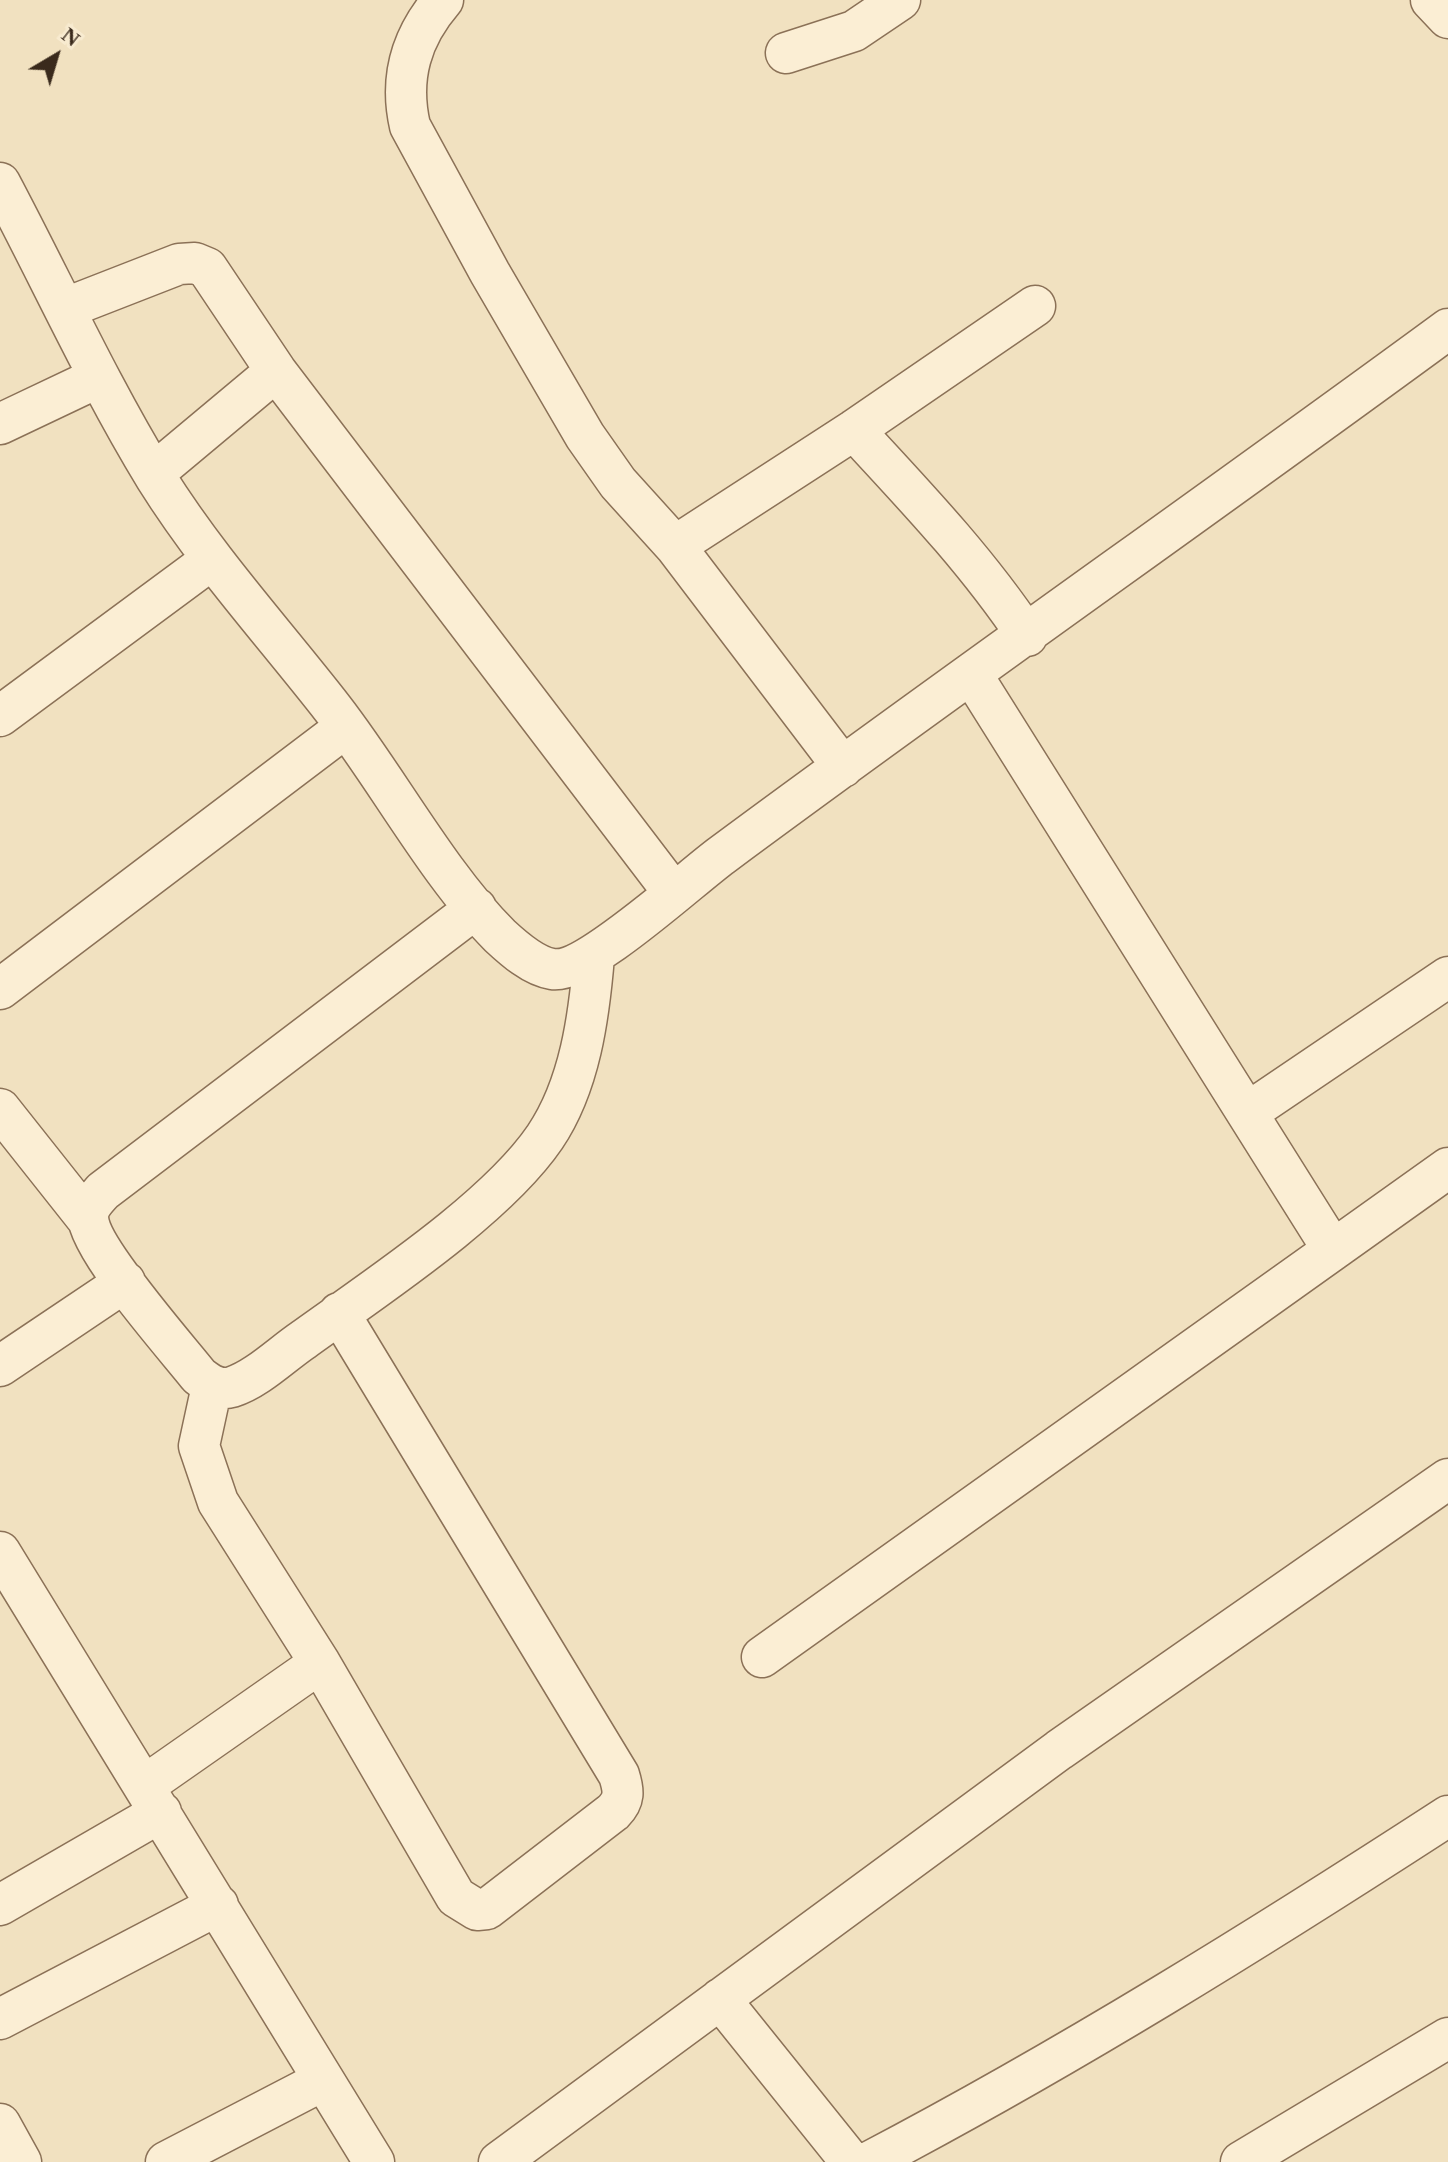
<!DOCTYPE html>
<style>
body{margin:0}
#map{position:relative;width:1448px;height:2162px;overflow:hidden;background:#f1e1c0;font-family:Georgia,serif}
canvas{display:block}
.north{position:absolute;left:16px;top:16px;width:80px;height:80px;-webkit-text-stroke:6px #f8ebd0;paint-order:stroke;rotate:38deg;font-size:22px;font-weight:700;line-height:32px;text-align:center;color:#3a2a1c}
.north::after{content:'';display:block;margin:auto;width:28px;height:36px;background:#3a2a1c;clip-path:polygon(50% 0,100% 100%,50% 72%,0 100%)}
</style>
<div id="map">
<canvas width="1448" height="2162"></canvas>
<div class="north">N</div>
</div>
<script>
const c = document.querySelector('canvas').getContext('2d');
c.lineJoin = 'round';
function strokePath(path, color, width, dash) { c.strokeStyle = color; c.lineWidth = width; c.lineCap = dash ? 'butt' : 'round'; c.setLineDash(dash || []); c.stroke(path); }
const street = new Path2D(`
 M443 0C411 37 399 78 410 126L490 273 585 436 618 483 675 546 843 767
 M1431 0 1448 18
 M786 53 854 31 900 0
 M0 183C52 281 98 383 156 478 208 561 273 632 333 709 388 780 438 874 500 936 514 949 533 966 552 969 586 975 689 879 722 855 962 677 1207 506 1448 329
 M66 308 179 264 195 263 207 268 276 371 673 892
 M0 424 99 377
 M854 430C916 497 977 561 1027 636
 M154 473 276 371
 M675 546 854 430 1035 306
 M972 675 1333 1250
 M0 716 211 560
 M476 908 103 1191C96 1199 88 1206 88 1217 89 1249 177 1348 199 1376 209 1384 219 1391 232 1387 257 1379 281 1355 303 1340 375 1288 496 1209 545 1137 580 1085 589 1017 594 956
 M0 989 346 727
 M0 1109 88 1220
 M1247 1113 1448 977
 M0 1366 125 1282
 M212 1386 199 1446 218 1502 320 1663 456 1897 477 1910 487 1909 613 1812C625 1800 624 1791 619 1775L339 1313
 M0 1552 374 2162
 M762 1657 1448 1168
 M144 1786 320 1663
 M0 1905 161 1812
 M720 1999 851 2162
 M0 2019 218 1905
 M0 2124 21 2162
 M166 2162 322 2081
 M499 2162 1059 1750 1448 1479
 M869 2162C1067 2058 1260 1938 1448 1816
 M1241 2162 1448 2038`);
strokePath(street, '#8b7157', 43);
strokePath(street, '#fbeed4', 40);
</script>
